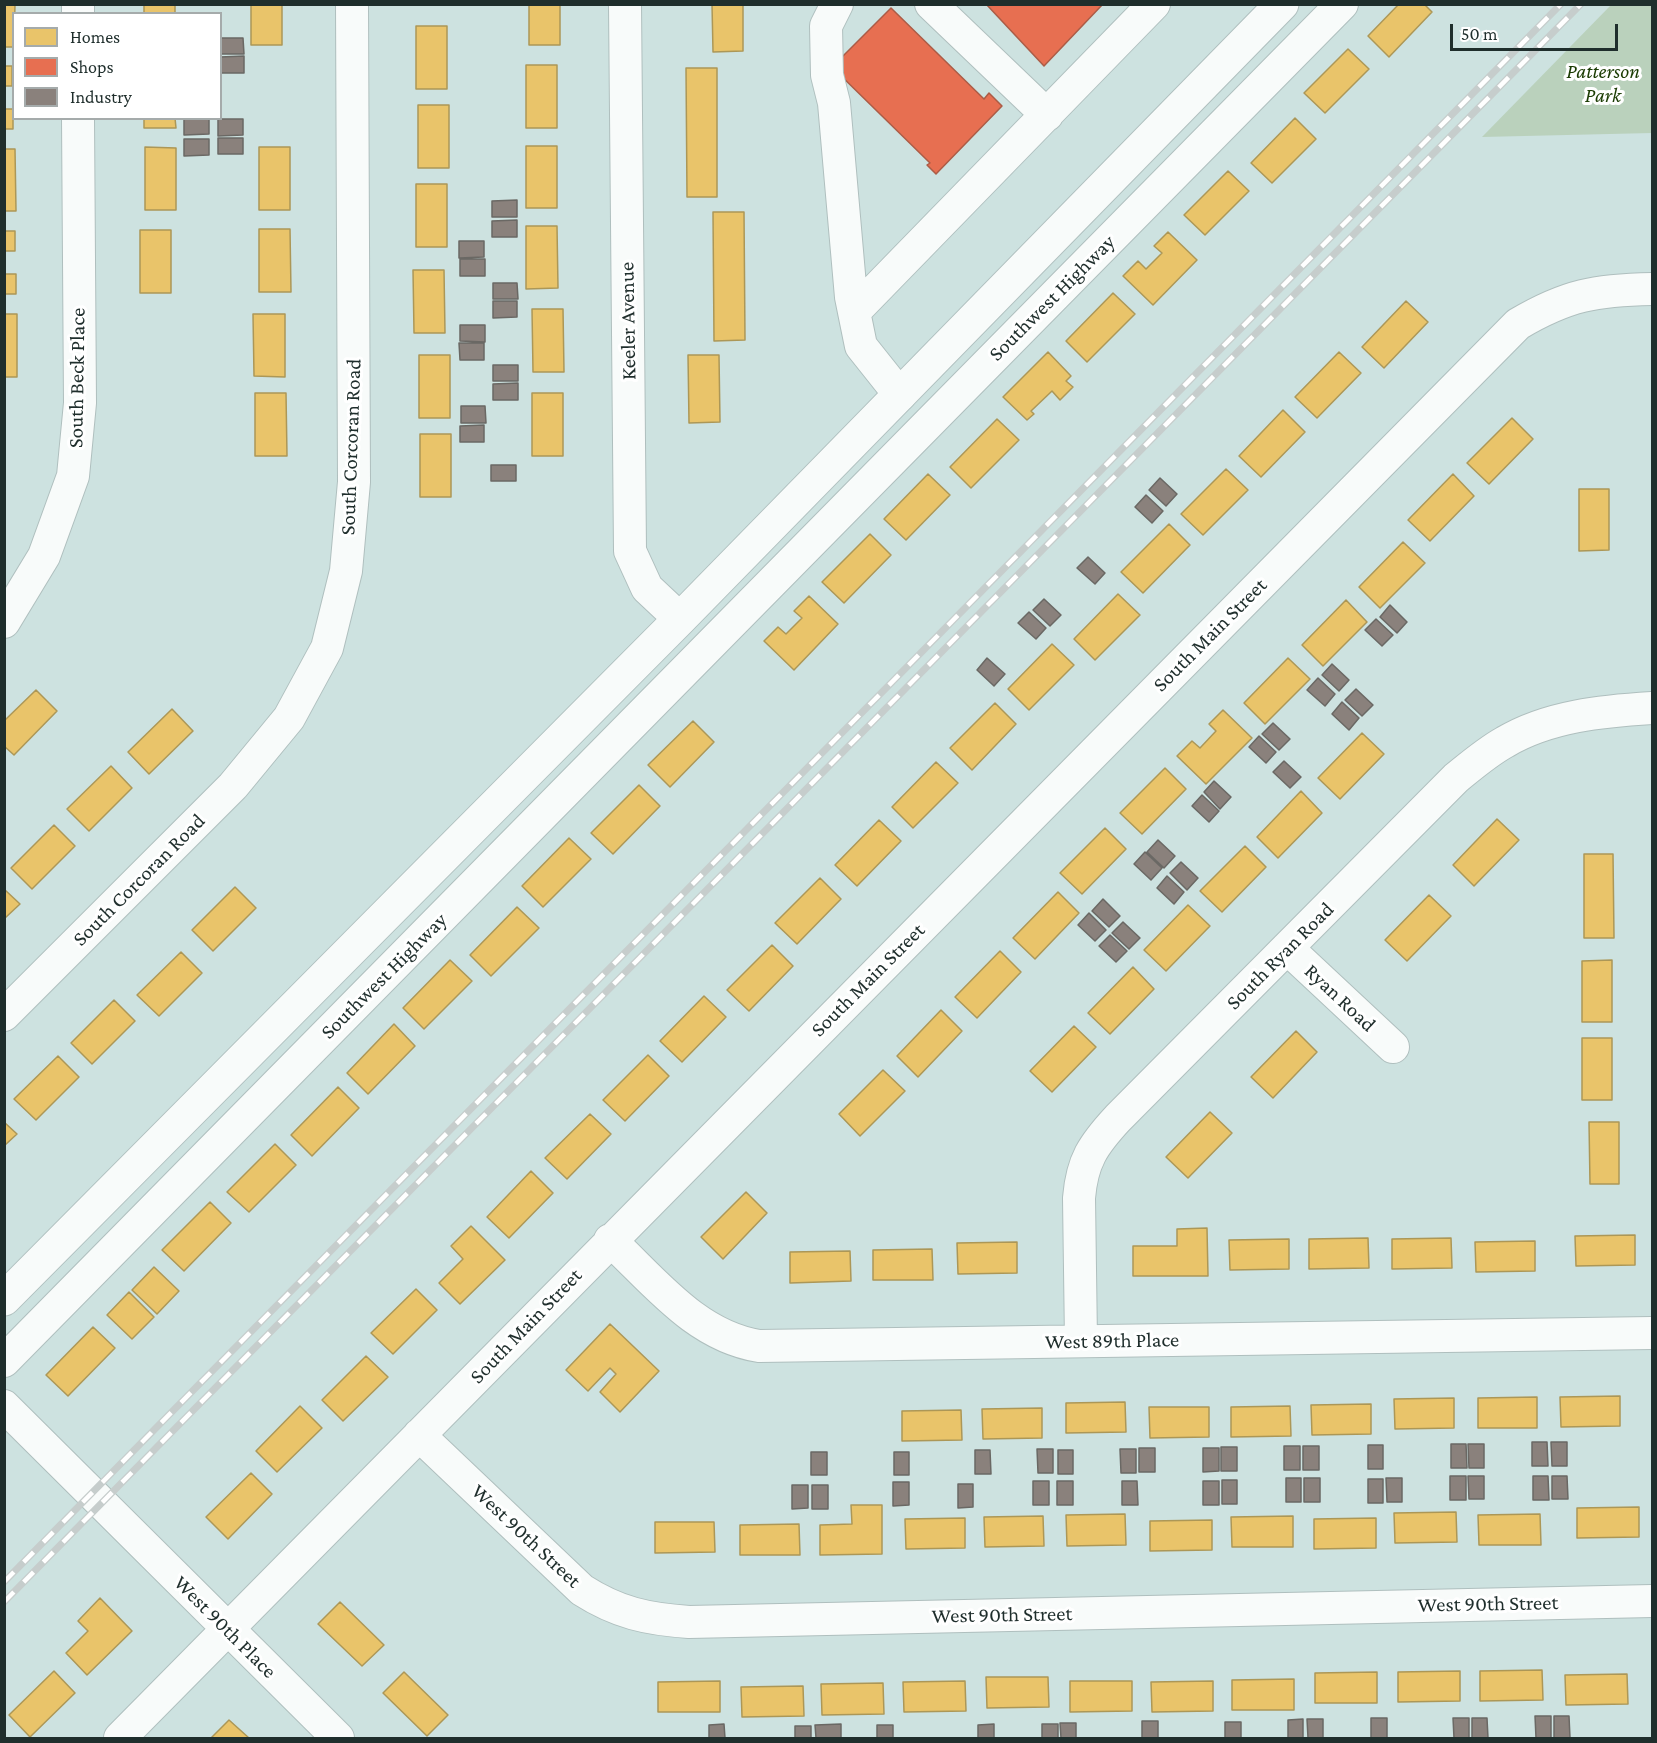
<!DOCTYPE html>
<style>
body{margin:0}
#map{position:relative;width:1657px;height:1743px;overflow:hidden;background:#cde2e0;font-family:"Crimson Pro",serif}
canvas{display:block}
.frame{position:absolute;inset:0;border:6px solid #1f2e2c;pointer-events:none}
.legend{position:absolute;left:12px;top:12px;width:210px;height:108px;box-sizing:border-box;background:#fff;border:2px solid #a5abab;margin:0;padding:8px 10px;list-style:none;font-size:18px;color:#1f2e2c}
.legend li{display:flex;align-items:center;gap:12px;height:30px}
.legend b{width:30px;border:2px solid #a5abab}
.scale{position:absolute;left:1450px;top:24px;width:168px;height:27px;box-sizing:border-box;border:3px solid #1f2e2c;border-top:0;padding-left:8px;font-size:18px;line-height:21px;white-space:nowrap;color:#1f2e2c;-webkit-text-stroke:4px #fff;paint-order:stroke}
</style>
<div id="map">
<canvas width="1657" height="1743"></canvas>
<div class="frame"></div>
<ul class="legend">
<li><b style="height:16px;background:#e9c46a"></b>Homes</li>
<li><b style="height:16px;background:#e76f51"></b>Shops</li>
<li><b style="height:16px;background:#8a817c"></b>Industry</li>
</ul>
<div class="scale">50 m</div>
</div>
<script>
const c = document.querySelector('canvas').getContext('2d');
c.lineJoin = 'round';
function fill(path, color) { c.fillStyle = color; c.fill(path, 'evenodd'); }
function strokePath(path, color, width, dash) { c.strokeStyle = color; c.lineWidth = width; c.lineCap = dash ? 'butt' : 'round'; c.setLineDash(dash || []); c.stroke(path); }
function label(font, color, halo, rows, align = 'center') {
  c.font = font + ' "Crimson Pro",serif'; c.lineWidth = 6; c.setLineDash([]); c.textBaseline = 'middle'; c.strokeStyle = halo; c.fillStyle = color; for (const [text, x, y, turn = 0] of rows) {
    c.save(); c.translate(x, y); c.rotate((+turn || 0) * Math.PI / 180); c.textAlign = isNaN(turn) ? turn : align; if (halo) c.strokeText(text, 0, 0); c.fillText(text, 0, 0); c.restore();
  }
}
fill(new Path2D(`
 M1611 5H1652V133L1482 137Z`), '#bad1bc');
const homes = new Path2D(`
 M4 4H15L14 47H4Z
 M144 4H175V14H144Z
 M251 4H282V45H251Z
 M529 4H560V45H529Z
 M712 4H743V51L713 52Z
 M1399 4H1424L1432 12 1389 57 1368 36Z
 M416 26H447V89H416Z
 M1348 49 1369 69 1325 113 1304 93Z
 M526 65H557V128H526Z
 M4 66H12V86H4Z
 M686 68H717V197H687Z
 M418 105H449V168H418Z
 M4 109H13V129H4Z
 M144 118H175L176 128H144Z
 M1295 118 1316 139 1272 183 1251 163Z
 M526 146H557V208H526Z
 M145 147 176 148V210H145Z
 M259 147H290V210H259Z
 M4 149H15L16 211H4Z
 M1228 171 1249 191 1205 235 1184 215Z
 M416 184H447V247H416Z
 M713 212H744L745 340 714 341Z
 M526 226H557L558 288 526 289Z
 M259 229H290L291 292H259Z
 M140 230H171V293H140Z
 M4 231H15V251H5V274H16V294H4Z
 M1168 232 1197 260 1153 305 1123 276 1138 261 1146 269 1162 253 1154 246Z
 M413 270H444L445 333H414Z
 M1113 293 1135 314 1087 362 1066 341Z
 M1406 301 1428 322 1384 368 1362 347Z
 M532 309H563L564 372H533Z
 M4 314H17V377H4Z
 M253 314H285V377L254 376Z
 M1048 352 1071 376 1066 381 1073 387 1060 400 1052 391 1031 411 1034 414 1027 420 1003 397Z
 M1339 352 1361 373 1317 418 1295 397Z
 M419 355H450V418H419Z
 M688 355H719L720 422 689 423Z
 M255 393H286L287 456H255Z
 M532 393H563V456H532Z
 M1283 410 1305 432 1261 477 1239 456Z
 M1512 418 1533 439 1489 484 1467 463Z
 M997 419 1019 440 971 488 950 467Z
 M420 434H451V497H420Z
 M1226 469 1248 490 1203 535 1181 514Z
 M928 474 950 495 906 540 884 519Z
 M1453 474 1474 496 1430 541 1408 520Z
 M1579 489H1609V550L1579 551Z
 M1169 524 1190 545 1143 593 1121 572Z
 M870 534 891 555 844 603 822 582Z
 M1403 542 1425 563 1380 608 1359 587Z
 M1118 594 1140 615 1095 660 1074 639Z
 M809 596 838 624 794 670 764 641 778 627 786 634 802 618 794 611Z
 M1346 600 1367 622 1323 666 1302 645Z
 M1052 644 1074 665 1029 710 1008 689Z
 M1288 658 1310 679 1265 724 1244 703Z
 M36 690 57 711 14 755 4 746V721Z
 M995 703 1016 724 972 770 950 748Z
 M172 709 193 731 149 774 128 752Z
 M1223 710 1252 738 1206 784 1177 756 1192 741 1200 748 1216 731 1209 724Z
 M693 721 714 742 670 787 648 765Z
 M1362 733 1384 754 1340 799 1318 778Z
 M936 762 958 783 913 828 892 807Z
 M111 766 132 788 89 831 67 809Z
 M1165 768 1186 789 1142 834 1120 813Z
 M639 785 660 806 613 854 591 833Z
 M1301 791 1322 813 1278 858 1257 837Z
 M1497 819 1519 840 1474 886 1453 865Z
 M879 820 901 841 857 886 835 865Z
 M54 825 75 846 32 889 11 868Z
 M1105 828 1126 849 1082 894 1060 873Z
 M569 838 591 859 543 907 522 886Z
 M1245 846 1266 867 1222 912 1200 891Z
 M1584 854H1613L1614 938H1584Z
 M820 878 841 899 797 944 775 923Z
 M235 887 256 908 213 951 192 930Z
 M4 889 20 904 4 919Z
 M1058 892 1079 913 1035 959 1013 938Z
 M1429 895 1451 916 1407 961 1385 940Z
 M1188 905 1210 926 1166 971 1144 950Z
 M517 907 539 928 491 976 470 955Z
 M772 945 793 966 749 1011 727 990Z
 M1000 951 1021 972 977 1018 955 997Z
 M181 952 202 973 159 1016 137 995Z
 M450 960 472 981 424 1029 403 1008Z
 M1612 960V1022H1582V961Z
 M1133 967 1154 989 1110 1034 1088 1013Z
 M704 996 726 1017 682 1062 660 1041Z
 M114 1000 135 1021 92 1064 71 1043Z
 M941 1010 962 1031 918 1077 897 1056Z
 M394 1024 415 1046 368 1094 347 1073Z
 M1074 1026 1096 1047 1052 1092 1030 1071Z
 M1296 1031 1317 1052 1273 1098 1251 1077Z
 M1582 1038H1612V1100H1582Z
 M648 1055 669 1076 625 1121 603 1100Z
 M58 1056 79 1077 36 1120 14 1099Z
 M883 1070 905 1091 860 1136 839 1114Z
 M338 1087 359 1108 312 1156 291 1135Z
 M1210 1112 1232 1133 1188 1178 1166 1157Z
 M590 1114 611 1134 567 1179 545 1158Z
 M4 1122 17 1134 4 1146Z
 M1589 1122H1619V1184H1590Z
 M275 1144 296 1165 249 1212 227 1192Z
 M531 1171 553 1193 509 1238 487 1217Z
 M746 1192 767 1213 723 1259 701 1237Z
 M210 1202 231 1223 184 1271 162 1250Z
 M471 1226 505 1260 460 1304 439 1283 463 1259 451 1246Z
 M1207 1228 1208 1276H1133V1246H1177V1229Z
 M1635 1235V1265L1576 1266 1575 1236Z
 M1368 1238 1369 1268 1309 1269V1239Z
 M1451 1238 1452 1268 1392 1269V1239Z
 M1289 1239V1269L1230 1270 1229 1240Z
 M1535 1241V1271L1476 1272 1475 1242Z
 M1017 1242V1273L958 1274 957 1243Z
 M932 1249 933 1280H873V1250Z
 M850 1251 851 1281 790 1283V1252Z
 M154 1267 179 1291 157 1314 132 1290Z
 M416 1289 437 1310 393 1354 371 1333Z
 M129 1292 154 1317 132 1339 107 1315Z
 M610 1324 659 1371 620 1412 600 1392 616 1374 610 1368 588 1391 566 1370Z
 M93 1327 115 1348 68 1396 46 1375Z
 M366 1356 388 1377 343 1421 322 1400Z
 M1620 1396V1426L1561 1427 1560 1397Z
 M1537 1397V1428H1478V1398Z
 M1454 1398V1428L1395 1429 1394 1399Z
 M1125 1402 1126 1432 1066 1433V1403Z
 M1371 1404V1434L1312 1435 1311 1405Z
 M300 1406 322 1428 277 1472 256 1451Z
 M1290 1406 1291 1436 1231 1437V1407Z
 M1149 1407H1209V1437L1150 1438Z
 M1042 1408V1438L983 1439 982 1409Z
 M961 1410 962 1440 902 1441V1411Z
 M251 1473 272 1494 228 1539 206 1517Z
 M851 1505H882V1554L820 1555V1525L852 1524Z
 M1639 1507V1537L1577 1538V1508Z
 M1456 1512 1457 1542 1395 1543 1394 1513Z
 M1125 1514 1126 1545 1067 1546 1066 1515Z
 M1540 1514 1541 1545H1479L1478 1515Z
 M1043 1516 1044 1546 985 1547 984 1517Z
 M1293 1516V1547H1232L1231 1517Z
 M965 1518V1548L906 1549 905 1519Z
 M1376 1518V1548L1314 1549V1519Z
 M1212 1520V1550L1150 1551V1521Z
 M655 1522H714L715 1552 655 1553Z
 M799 1524 800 1555H740V1525Z
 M100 1598 132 1631 87 1675 66 1653 88 1631 78 1621Z
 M340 1602 384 1645 362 1666 318 1624Z
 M1542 1670 1543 1700 1480 1701V1671Z
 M54 1671 75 1693 30 1737 9 1715Z
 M1460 1671V1701L1398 1702V1672Z
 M404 1672 448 1715 427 1736 383 1693Z
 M1377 1672V1703H1315V1673Z
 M1627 1674 1628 1704 1566 1705 1565 1675Z
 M986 1677H1048L1049 1707 987 1708Z
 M1294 1679V1710H1232V1680Z
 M720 1681V1712H658V1682Z
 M965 1681 966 1711 904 1712 903 1682Z
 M1070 1681H1132V1711L1070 1712Z
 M1213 1681V1711L1152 1712 1151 1682Z
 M883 1683 884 1714 822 1715 821 1684Z
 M803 1686 804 1716 742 1717 741 1687Z
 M229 1720 249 1738H211Z`);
fill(homes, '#e9c46a');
strokePath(homes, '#ac9757', 1.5);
const shops = new Path2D(`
 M986 4H1103L1044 66Z
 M891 8 984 99 989 93 1002 106 936 174 927 165 930 163 832 67Z`);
fill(shops, '#e76f51');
strokePath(shops, '#ab5c46', 1.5);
const industry = new Path2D(`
 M220 38H243L244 54H220Z
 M244 56V73H220V57Z
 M184 118H209V134L184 135Z
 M218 119H243V135L218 136Z
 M218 138H243V154H218Z
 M184 139H209V155L184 156Z
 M517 200V217H492V201Z
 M517 220V237H492V221Z
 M459 241H484V257L459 258Z
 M460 259H485V276H460Z
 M493 283H517L518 299H493Z
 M493 301H517V317L493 318Z
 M460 325H485V342L460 341Z
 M459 343H484V360H460Z
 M493 365H518V381H493Z
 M518 383V400H493V384Z
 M461 406H485L486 423H461Z
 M484 425V442H460V426Z
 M491 465H516V481H491Z
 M1160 478 1177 494 1166 506 1149 490Z
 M1146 495 1163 511 1152 523 1135 507Z
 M1088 557 1105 573 1095 584 1077 568Z
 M1044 599 1061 615 1050 626 1033 610Z
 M1390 605 1407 622 1397 633 1380 617Z
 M1029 612 1046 628 1036 639 1018 623Z
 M1376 619 1393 635 1382 646 1365 630Z
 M987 658 1005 674 994 686 977 670Z
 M1332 664 1349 680 1339 691 1322 675Z
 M1318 678 1335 694 1325 706 1307 690Z
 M1356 689 1373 705 1362 716 1345 700Z
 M1342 702 1359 718 1349 730 1332 714Z
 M1273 723 1290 739 1279 750 1262 734Z
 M1259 736 1276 752 1266 763 1249 747Z
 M1284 761 1301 777 1290 788 1273 772Z
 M1214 781 1231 797 1220 809 1204 792Z
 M1202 795 1219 811 1209 822 1192 806Z
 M1158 840 1175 856 1164 868 1147 852Z
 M1145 852 1162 868 1151 880 1134 864Z
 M1181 862 1198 878 1187 890 1170 873Z
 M1167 876 1184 892 1174 904 1157 888Z
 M1103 899 1120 916 1109 927 1092 911Z
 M1089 913 1106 930 1095 941 1078 925Z
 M1123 922 1140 938 1129 949 1112 933Z
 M1110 935 1127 951 1116 962 1099 946Z
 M1532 1442H1547L1548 1466H1532Z
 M1551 1442H1567V1466H1552Z
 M1451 1444H1466L1467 1468H1451Z
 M1468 1444H1484V1468H1469Z
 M1368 1445H1383V1469H1368Z
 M1284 1446H1300V1470H1284Z
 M1303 1446H1319V1470H1303Z
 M1221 1447H1237V1471H1221Z
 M1139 1448H1155V1472H1139Z
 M1203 1448H1219V1471L1203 1472Z
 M1037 1449H1053V1473H1038Z
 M1120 1449H1136V1473H1121Z
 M975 1450H990L991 1474H975Z
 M1058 1450H1073V1474H1058Z
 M811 1452H827V1475H811Z
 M894 1452H909V1475H894Z
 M1450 1476H1466V1500H1450Z
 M1468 1476H1484V1499H1469Z
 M1533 1476H1548L1549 1500H1533Z
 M1552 1476H1567L1568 1499H1552Z
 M1286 1478H1301V1502H1286Z
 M1304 1478H1320V1502H1304Z
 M1386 1478H1402V1502H1387Z
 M1368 1479H1383V1503H1368Z
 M1222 1480H1237V1504H1222Z
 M1033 1481H1049V1505H1033Z
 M1057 1481H1073V1505H1057Z
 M1122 1481H1137L1138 1505H1122Z
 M1203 1481H1219V1505H1203Z
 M893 1482H909V1505L893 1506Z
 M958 1484H973V1507L958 1508Z
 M792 1485H808V1508L792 1509Z
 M812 1485H828V1509H812Z
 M1535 1716H1551V1738H1536Z
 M1554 1716H1569L1570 1738H1554Z
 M1371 1718H1387V1738H1371Z
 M1453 1718H1469V1738H1454Z
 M1472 1718H1487L1488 1738H1472Z
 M1303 1719V1738H1288V1720Z
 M1307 1719H1323V1738H1308Z
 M1142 1721H1158V1738H1142Z
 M1225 1722H1241V1738H1225Z
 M1060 1723H1076V1738H1061Z
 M724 1724 725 1738H709V1725Z
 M841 1724V1738H816L815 1725Z
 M994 1724V1738H978V1725Z
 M1042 1724H1058V1738H1042Z
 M877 1725H893V1738H877Z
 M795 1726H811V1738H795Z`);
fill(industry, '#8a817c');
strokePath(industry, '#6a6864', 1.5);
const minor = new Path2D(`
 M78 4V14
 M625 4 630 551 647 588 680 619
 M837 4 826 26 827 75 834 103 851 297 861 346 900 395
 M931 4 1047 115
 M854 312 1154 4
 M4 622 44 556 73 476 80 403 78 118
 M1287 948 1393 1047
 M4 1015 233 786 289 718 327 648 346 571 354 482 352 4
 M610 1240C655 1282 696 1336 759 1346L1652 1333
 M1081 1341 1079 1198C1082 1161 1093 1145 1118 1118L1456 778C1472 765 1487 752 1505 742 1549 716 1603 711 1652 708
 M4 1361 1342 4
 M4 1406 338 1738
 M419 1435 582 1590C618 1613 647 1619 689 1622L1652 1601
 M120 1738 1518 324C1567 295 1596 290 1652 289`);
const major = new Path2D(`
 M4 1299 680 619 1282 4`);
strokePath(minor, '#afbfbe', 34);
strokePath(major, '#afbfbe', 35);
strokePath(minor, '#f8fbfa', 32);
strokePath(major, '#f8fbfa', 33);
const rail = new Path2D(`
 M4 1582 1561 4
 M4 1602 1581 4`);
strokePath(rail, '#c6cdcc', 7);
strokePath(rail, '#fff', 4.5, [14]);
label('italic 21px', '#1b3c03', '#fff', [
 ["Patterson",1603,72],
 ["Park",1603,96]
]);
label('21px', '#1f2e2c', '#fff', [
 ["Southwest Highway",1052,298,-45],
 ["Keeler Avenue",628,321,-91],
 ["South Beck Place",77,378,-89],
 ["South Corcoran Road",351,447,-88],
 ["South Main Street",1210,635,-45],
 ["South Corcoran Road",139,880,-45],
 ["South Ryan Road",1280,956,-45],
 ["Southwest Highway",384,976,-45],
 ["South Main Street",868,980,-45],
 ["Ryan Road",1340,998,43],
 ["South Main Street",526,1326,-46],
 ["West 89th Place",1112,1341,-1],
 ["West 90th Street",526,1536,43],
 ["West 90th Street",1488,1604,-1],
 ["West 90th Street",1002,1615,-1],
 ["West 90th Place",225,1627,45]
]);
</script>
